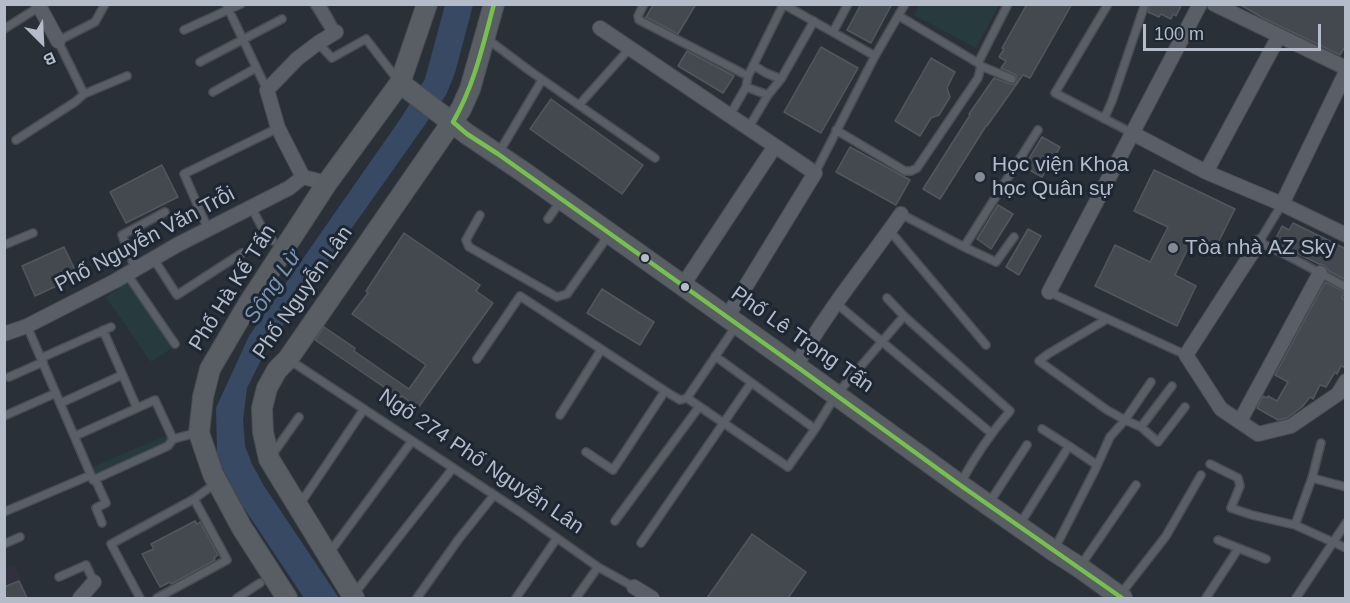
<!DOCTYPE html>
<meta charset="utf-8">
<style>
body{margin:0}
#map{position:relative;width:1350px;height:603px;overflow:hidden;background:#2a3038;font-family:Arial,sans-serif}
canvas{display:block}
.frame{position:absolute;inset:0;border:6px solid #b4bcc9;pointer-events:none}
.north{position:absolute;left:12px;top:12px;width:60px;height:60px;-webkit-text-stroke:4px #1d2633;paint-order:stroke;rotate:156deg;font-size:16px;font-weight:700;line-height:24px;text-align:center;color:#b4bcc9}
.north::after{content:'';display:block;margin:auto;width:21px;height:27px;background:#b4bcc9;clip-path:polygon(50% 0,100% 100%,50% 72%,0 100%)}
.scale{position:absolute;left:1143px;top:24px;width:178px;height:27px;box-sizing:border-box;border:3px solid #b4bcc9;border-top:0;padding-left:8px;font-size:18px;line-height:21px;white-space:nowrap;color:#b4bcc9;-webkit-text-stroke:4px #1d2633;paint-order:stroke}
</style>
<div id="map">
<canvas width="1350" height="603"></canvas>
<div class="frame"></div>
<div class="north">B</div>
<div class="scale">100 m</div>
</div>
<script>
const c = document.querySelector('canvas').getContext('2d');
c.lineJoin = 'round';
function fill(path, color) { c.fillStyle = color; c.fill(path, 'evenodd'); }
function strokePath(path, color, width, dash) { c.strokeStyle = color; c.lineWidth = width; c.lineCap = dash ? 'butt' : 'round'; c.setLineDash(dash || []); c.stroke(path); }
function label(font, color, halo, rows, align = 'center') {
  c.font = font + ' Arial,sans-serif'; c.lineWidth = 6; c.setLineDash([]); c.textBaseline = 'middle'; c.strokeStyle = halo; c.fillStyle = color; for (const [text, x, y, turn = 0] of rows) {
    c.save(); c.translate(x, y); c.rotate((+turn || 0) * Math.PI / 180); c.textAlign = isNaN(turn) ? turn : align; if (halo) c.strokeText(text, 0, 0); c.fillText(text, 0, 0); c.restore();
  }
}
fill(new Path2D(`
 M15 565 29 598H5V569Z`), '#31303e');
fill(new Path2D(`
 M919 5V4L999 5 976 48 914 15Z
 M129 281 175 346 151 362 106 297Z
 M170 434 172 440 168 444 94 477 90 468Z`), '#273a3e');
fill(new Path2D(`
 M445 5H473L455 73 446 95 267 348 247 388 243 420 245 446 252 464 264 486 339 598H304L242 505 221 465 217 452 216 408 249 336 401 118 425 79Z`), '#384963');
const building = new Path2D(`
 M654 4H696L678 34 646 17Z
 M861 4H892L871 43 847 30Z
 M1027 4H1072L1030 78 1023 75 987 126H986L940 199 923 189 970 115 969 114 994 78 1010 84H1015L1017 82 1016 75 1001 68 1006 61 999 57 1004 49 1002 48Z
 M1150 4H1182L1176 16 1173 14 1171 19 1161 14 1159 17 1148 12Z
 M1239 4H1346V45L1340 55 1263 18Z
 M821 47 858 68 821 133 784 112Z
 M687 51 734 76 723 93 678 66Z
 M931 58 955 72 947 88 950 97 939 115 931 118 920 136 895 121Z
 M551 99 643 165 622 194 530 129Z
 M1042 137 1060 147 1042 177 1024 167Z
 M850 147 910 180 896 205 836 172Z
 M162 165 178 197 126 223 110 192Z
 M1154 170 1235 209 1214 251 1192 240 1175 275 1196 286 1177 326 1095 286 1115 245 1150 262 1168 227 1134 211Z
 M998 205 1013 214 991 249 977 239Z
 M1293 223 1346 249V280L1329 271 1324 265 1319 264 1274 242 1282 226 1289 230Z
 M1028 229 1041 236 1019 275 1006 267Z
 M404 233 480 285 476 291 493 303 418 408 402 396 400 398 315 340 324 327 355 348 354 351 409 389 426 365 352 314 368 293 366 291Z
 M64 247 78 276 35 296 22 266Z
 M1325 282 1345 292 1342 298 1346 300V368L1341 366 1337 374 1335 372 1326 387 1320 385 1313 399 1310 397 1302 407 1287 418 1278 420 1257 408 1263 396 1267 398 1268 396 1277 401 1288 382 1275 375Z
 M602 289 654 322 640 345 587 313Z
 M195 521 197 524 200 522 218 555 214 558 215 560 171 584 170 582 160 587 142 554 154 549 151 544Z
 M752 534 806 572 788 598H707Z
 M19 581 27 598H4V587Z`);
fill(building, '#444950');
strokePath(building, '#52575f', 1.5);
const lane = new Path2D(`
 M226 4 267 90
 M314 4 333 35
 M321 4 336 31
 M644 4 638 16 639 20 748 76
 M783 4 875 56
 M1108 4 1055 93 1132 133
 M899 16 978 63
 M4 29 39 7
 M184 30 241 4
 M833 32 848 4
 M486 38 530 71 655 158
 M318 43 332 58 366 39 397 79
 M200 62 282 19
 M753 65 766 73 781 79
 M981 66 1012 79
 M213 92 256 68
 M84 94 127 76
 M768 95 746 87 748 76 783 5
 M579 105 630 48
 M730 115 746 87
 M1104 119 1112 101 1145 4
 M749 127 768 95 781 79 814 21
 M836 130 905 171H911L917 168 978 78 981 66 978 63 1008 4
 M16 140 75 102 84 94 58 41 95 22 105 4
 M498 154 542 80
 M815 173 875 56 905 4
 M1282 204 1259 242 1292 258 1346 287
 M251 207 265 233 273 241
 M901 214 964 247 1038 130
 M480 215 466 240 469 247 557 297 567 294 608 236
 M548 219 560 202
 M208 229 184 174 278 128
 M890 231 986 345
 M4 245 33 233
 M964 247 996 262 1014 237
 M153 258 177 295 242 253
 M135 268 122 235 165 212
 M127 274 175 344
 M1049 292 1186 355
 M887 298 904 316 1010 411C990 434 974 458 960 484
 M837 304 991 433
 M27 326 93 480 168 446 173 439 196 433
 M736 326 687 398 788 467 815 429 836 395 904 316
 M103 330 137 408
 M715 356 815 429
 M41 358 111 327
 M288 359 520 512 598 567 634 587
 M477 359 520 296 665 391 680 400 687 398
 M9 377 43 362
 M1151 382 1125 420 1141 427 1172 386
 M61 403 122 375
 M560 415 601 350
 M4 416 56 393
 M1141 427 1158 442 1185 407
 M1042 429 1069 446
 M75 436 155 400 173 439
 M586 452 613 470 665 391
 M272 455 299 417
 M1210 464 1238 478 1240 486 1231 508 1252 515 1295 525 1346 548
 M1312 478 1346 487
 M95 479 106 503 96 508 102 523
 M989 503 1027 445
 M300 504 364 409
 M4 512 91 475
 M615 521 699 407
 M1020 524 1069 446 1097 465
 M1295 525 1312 478 1321 443
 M1218 540 1266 559
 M641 543 751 383
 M4 544 20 537
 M1054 550 1095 470 1110 437 1125 420 1107 410 1039 361 1048 354 1107 319
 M330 552 412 441
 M1081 565 1136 485
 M59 577 86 565 94 582
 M354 594 453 468
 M1120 595 1166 536 1201 475
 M140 598 111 544 194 499 216 483
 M157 598 227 560 194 499
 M237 598 260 583
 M417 598 458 540 494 495
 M516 598 557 538
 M576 598 598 567
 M1206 598 1238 549
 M1296 598 1346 523`);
const street = new Path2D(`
 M38 4 58 41
 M1214 4 1346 68
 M600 28 815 173 727 317
 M1132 133 1206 172 1282 204 1346 235
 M1206 172 1279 36
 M327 183 303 177 278 128 267 90 297 59 318 43 336 32
 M1282 204 1346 72
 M1259 242 1186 355 1221 409 1258 434 1291 426 1338 394 1346 381
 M683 285 775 146
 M1049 292 1200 4
 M4 334 27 326 115 281 177 245 289 188 303 177
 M796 366C826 312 866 264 901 214
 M1240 421 1320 273
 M634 587 652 598
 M80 598 94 582`);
const secondary = new Path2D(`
 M400 83 467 134 522 171 796 366 960 485 1054 551 1079 567 1122 598
 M287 598 242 528 213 474 199 433 203 397 210 369 247 306 327 183 400 83 427 4
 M354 598 269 459 263 432 262 408 267 388 277 370 288 359 461 109 470 89 494 4`);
strokePath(lane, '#484c53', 10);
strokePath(street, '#484c53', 16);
strokePath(secondary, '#484c53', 22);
strokePath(lane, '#5a5e66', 7);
strokePath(street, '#5a5e66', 14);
strokePath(secondary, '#595d64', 20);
strokePath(new Path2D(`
 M453 122 467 134 498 154 796 366 960 485 1122 598
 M453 122C474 86 483 45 494 4`), '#76c04d', 4.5);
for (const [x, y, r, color] of [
 [980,177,6,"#848b96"],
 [1173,248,6,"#848b96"],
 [645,258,5,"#b4bcc9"],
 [685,287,5,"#b4bcc9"]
]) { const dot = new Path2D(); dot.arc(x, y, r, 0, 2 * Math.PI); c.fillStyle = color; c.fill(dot); strokePath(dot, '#1d2633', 2); }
label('21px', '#b4bcc9', '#1d2633', [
 ["Học viện Khoa",992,165],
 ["học Quân sự",992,189],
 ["Tòa nhà AZ Sky",1185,248]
], 'left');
label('21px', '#b4bcc9', '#1d2633', [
 ["Phố Nguyễn Văn Trỗi",145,240,-28],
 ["Phố Hà Kế Tấn",233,288,-58],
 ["Phố Nguyễn Lân",303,293,-55],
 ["Phố Lê Trọng Tấn",802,340,35],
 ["Ngõ 274 Phố Nguyễn Lân",481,462,34]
]);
label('italic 22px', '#7c92b1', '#1d2633', [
 ["Sông Lừ",273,287,-56]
]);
</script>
